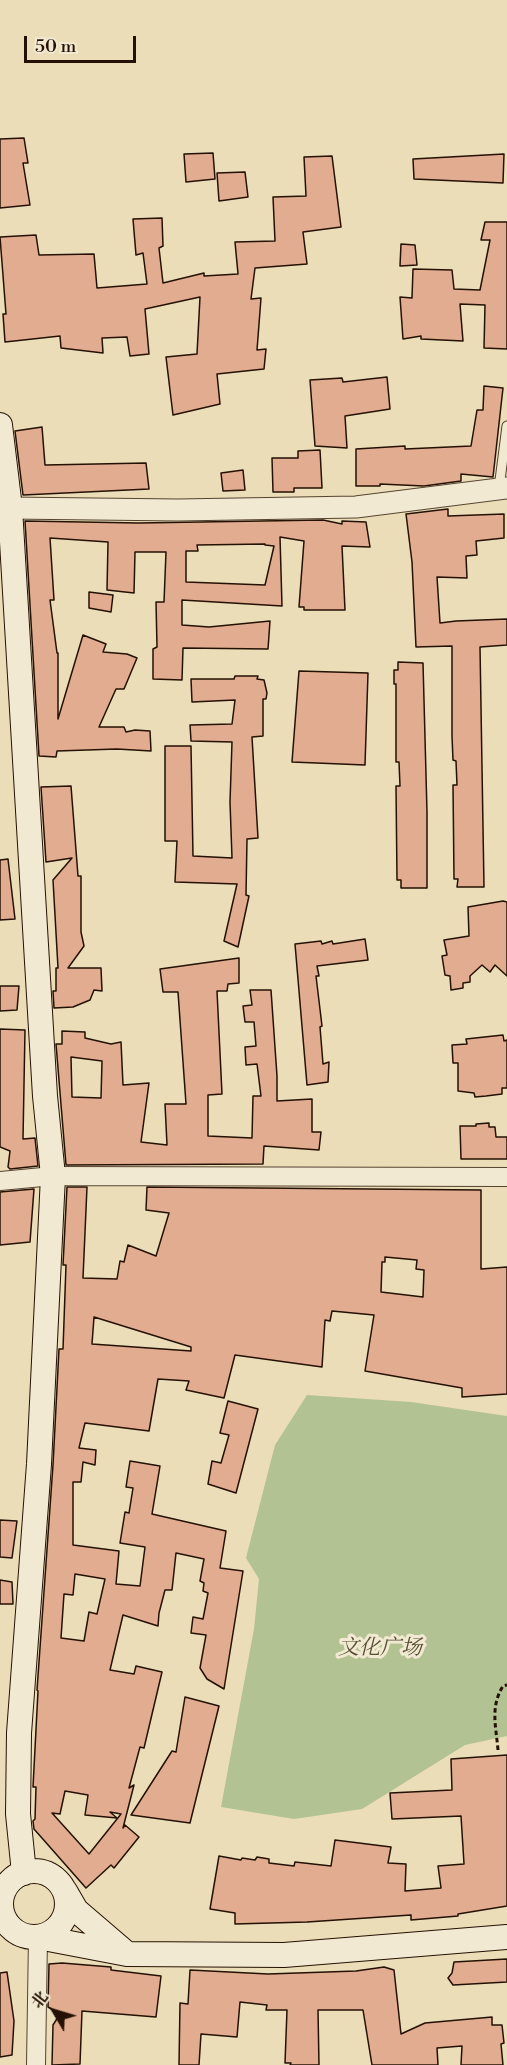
<!DOCTYPE html>
<meta charset="utf-8">
<style>
body{margin:0}
#map{position:relative;width:507px;height:2065px;overflow:hidden;background:#eaddb8;font-family:"Libre Bodoni","Noto Serif SC",serif}
canvas{display:block}
.north{position:absolute;left:24px;top:1981px;width:60px;height:60px;-webkit-text-stroke:4px #f1e9d1;paint-order:stroke;rotate:308deg;font-size:16px;font-weight:700;line-height:24px;text-align:center;color:#251103}
.north::after{content:'';display:block;margin:auto;width:21px;height:27px;background:#251103;clip-path:polygon(50% 0,100% 100%,50% 72%,0 100%)}
.scale{position:absolute;left:24px;top:36px;width:112px;height:27px;box-sizing:border-box;border:3px solid #251103;border-top:0;padding-left:8px;font-size:18px;line-height:21px;white-space:nowrap;color:#251103;-webkit-text-stroke:4px #f1e9d1;paint-order:stroke}
</style>
<div id="map">
<canvas width="507" height="2065"></canvas>
<div class="north">北</div>
<div class="scale">50 m</div>
</div>
<script>
const c = document.querySelector('canvas').getContext('2d');
c.lineJoin = 'round';
function fill(path, color) { c.fillStyle = color; c.fill(path, 'evenodd'); }
function strokePath(path, color, width, dash) { c.strokeStyle = color; c.lineWidth = width; c.lineCap = dash ? 'butt' : 'round'; c.setLineDash(dash || []); c.stroke(path); }
function label(font, color, halo, rows, align = 'center') {
  c.font = font + ' "Libre Bodoni","Noto Serif SC",serif'; c.lineWidth = 6; c.setLineDash([]); c.textBaseline = 'middle'; c.strokeStyle = halo; c.fillStyle = color; for (const [text, x, y, turn = 0] of rows) {
    c.save(); c.translate(x, y); c.rotate((+turn || 0) * Math.PI / 180); c.textAlign = isNaN(turn) ? turn : align; if (halo) c.strokeText(text, 0, 0); c.fillText(text, 0, 0); c.restore();
  }
}
fill(new Path2D(`
 M307 1395 411 1402 507 1416V1736L465 1745 362 1809 294 1819 221 1807 254 1629 259 1579 246 1558 275 1445Z`), '#b3c292');
const building = new Path2D(`
 M24 138 28 163H23L30 205 0 208V139Z
 M213 153 215 179 186 182 184 154Z
 M504 154 503 183 414 179 413 159Z
 M332 156 341 227 303 232 307 264 255 268 251 299 261 298 257 350 266 349 264 369 217 374 220 404 173 415 166 357 197 354 200 297 145 309 149 354 130 356 127 337 102 338 103 353 61 348 60 336 5 342 3 314H6L0 237 36 235 39 255 94 254 97 288 147 284 143 253 136 255 133 219 162 218 163 246 159 248 163 283 204 273V276L238 274 235 242 275 241 273 197 306 196 304 157Z
 M245 172 248 197 219 201 217 173Z
 M485 222H507V349L484 348 485 305 460 304 463 341 421 339V336L403 339 400 297 412 298 413 269 452 270 454 289 480 290 490 240H481Z
 M401 244 415 245 417 265 400 266Z
 M387 377 390 409 345 416 347 448 315 446 310 380 342 378 343 382Z
 M484 386 503 388 493 477 461 474V481L424 486 380 484V486H356V449L405 446V449L471 446 477 410H483Z
 M42 427 45 465 146 463 149 489 23 495 15 431Z
 M320 450 322 488H294V492H273L272 458H298V451Z
 M243 470 245 490 223 491 221 473Z
 M448 509V516L504 514V538L476 541 477 555 466 556 467 578 437 577 440 623 456 621 507 619V645L480 647 484 887H457L458 879H454L453 785H457L456 761 453 760 452 736V646L416 647 412 562 406 514Z
 M323 520 342 524V521L366 522 370 547 342 546 345 610H304V607H299L304 541 280 537 282 606 182 600V625L209 627 270 621 268 649 183 648 182 680 153 679V649L157 647 156 602H164L166 552H135L134 593 107 590 108 542 50 538 54 600H50L57 653H58V719L83 635 106 644 103 652 127 654 137 658 124 689H116L99 727H124L126 732 135 730 150 731 151 751 117 749 57 751 56 757 39 756 25 521 139 523ZM265 544V545L274 546 265 585 186 582V551H198L197 545Z
 M89 592 113 595 111 612 89 608Z
 M398 662 423 663 427 812V888H401V880H397L396 786H400L399 762H396V684H394V670H398Z
 M299 671 368 673 365 765 292 762Z
 M235 676H258L257 679 264 680 267 693 266 699H263V736L252 737 258 838 247 839 246 895 249 896 238 947 224 941 237 884 175 882 177 841H165V746H191L193 856 232 858 230 802 232 742 191 741 190 725 232 724 235 700 192 702 191 679H234Z
 M71 786 78 876H81V932L84 946 68 968H101L102 991 94 990 90 1000 73 1007 54 1008 53 991H56V968H58L53 880 72 858 46 862 41 787Z
 M8 859 15 919 0 920V860Z
 M503 901 507 902V976L495 965 490 972 482 965 470 976V982L463 983V988L451 990 450 976 445 975 442 956 447 955 444 940 469 936 468 907Z
 M365 939 368 960 317 966 319 976H316L322 1026 320 1027 323 1064 329 1062 328 1082 307 1085 295 944 321 941 322 944 332 941 333 944Z
 M239 958V983L228 984 227 991H217L222 1094 208 1095V1136L252 1138 253 1096H261L257 1064 246 1065 245 1047 256 1046 254 1022H245L243 1006 252 1005 250 990H271L277 1076V1101L312 1099V1132H321L319 1150 264 1146 263 1164 66 1165 56 1044H62V1031L85 1032V1038L111 1044 121 1042 123 1085 149 1083 141 1142 167 1145 165 1104H186L178 992H163L160 969ZM71 1057 102 1061 101 1098 72 1097Z
 M0 986H19L17 1010 0 1011Z
 M0 1029 25 1030 23 1139 35 1138 38 1166 10 1169 8 1167 10 1151 0 1147Z
 M503 1035 504 1041 507 1040V1088H502V1094L486 1096 475 1097 474 1093 458 1091V1063H453L452 1045 467 1044 466 1039Z
 M489 1123V1127H495L496 1137H507V1159H461L460 1126H476V1124Z
 M67 1187H87L83 1278 117 1279 120 1261 124 1262 128 1245 156 1256 169 1213 146 1210 147 1187 481 1190V1269L507 1267V1394L462 1397V1388L365 1371 374 1315 332 1311 330 1321 325 1320 322 1367 235 1355 224 1398 186 1390 189 1381 158 1379 149 1431 85 1423 79 1448 96 1450 95 1465 83 1462 81 1482H73V1545L119 1551 116 1584 140 1586 145 1547 120 1543 125 1512 129 1513 133 1488 126 1487 130 1461 160 1466 152 1514 226 1531 220 1568 243 1571 224 1689 207 1679 200 1668 206 1635 191 1633 193 1617 203 1619 208 1593 203 1591 204 1583 200 1581 204 1559 176 1553 172 1590H165L159 1613 158 1626 123 1615 110 1670 134 1674 136 1666 162 1672 144 1748 140 1747 129 1788 134 1785 123 1828 125 1825 139 1837 114 1868 111 1865 86 1888 34 1829 33 1821 35 1819 36 1787H33L38 1691 37 1690 53 1465 59 1349H63L66 1265H63ZM385 1257 417 1260 416 1269 424 1270 423 1297 381 1292 382 1262H385ZM94 1317 191 1347V1351L92 1344ZM75 1574 105 1579 97 1614 89 1612 84 1641 61 1638 64 1594 73 1595ZM65 1791 88 1795 85 1815 117 1818 110 1812 121 1814 89 1854 52 1813 60 1814Z
 M34 1189 30 1242 0 1245V1192Z
 M228 1401 258 1409 236 1493 208 1484 212 1461 221 1463 229 1435 220 1433Z
 M0 1520 17 1521 12 1558 0 1557Z
 M0 1580 12 1582 13 1604H0Z
 M185 1697 219 1706 190 1823 131 1815 172 1751 176 1752Z
 M507 1755V1906L458 1914V1916L411 1920V1915L307 1922 235 1924V1913L210 1909 219 1856 241 1860 242 1858 255 1860 257 1857 269 1859V1863L294 1866 295 1862 331 1866 335 1840 391 1847 388 1863 406 1864 405 1891 441 1888 438 1866 464 1864 461 1816 392 1819 390 1793 452 1790 451 1759Z
 M507 1959V1982L453 1985 448 1978 452 1973 454 1962Z
 M62 1963 111 1967V1970L161 1976 156 2017 82 2011 80 2064 52 2065 53 2025 60 2014 48 2007 49 1964Z
 M384 1967 394 1970 401 2034 425 2023 492 2017V2025H502L504 2043 501 2044 503 2065H461L462 2046 437 2048 438 2065H372L363 2010H318L319 2065H290L291 2063H285L287 2010H266L267 2005 240 2002 237 2037 201 2034 199 2065H179L180 2003 188 2004 190 1970 268 1974 356 1971Z
 M7 1972 14 2021 12 2055 0 2057V1973Z`);
fill(building, '#e1ac8f');
strokePath(building, '#251103', 1.5);
const service = new Path2D(`
 M499 488 507 426`);
const minor = new Path2D(`
 M0 1181 53 1176 507 1177
 M36 2065 38 1937`);
const tertiary = new Path2D(`
 M10 508 178 510 356 507 507 488`);
const secondary = new Path2D(`
 M0 425 10 508 45 1096 53 1176 39 1464 19 1733 18 1814 24 1873
 M1 1904a33 33 0 1 1 66 0a33 33 0 1 1-66 0Z
 M65 1891 76 1910 125 1952
 M38 1937 127 1954 284 1955 507 1937`);
strokePath(service, '#564430', 11);
strokePath(minor, '#564430', 20);
strokePath(tertiary, '#564430', 23);
strokePath(secondary, '#251103', 26);
strokePath(new Path2D(`
 M498 1750C496 1726 490 1707 503 1686L507 1685`), '#251103', 3, [4.5, 3]);
strokePath(service, '#f1e9d1', 9);
strokePath(minor, '#f1e9d1', 18);
strokePath(tertiary, '#f1e9d1', 21);
strokePath(secondary, '#f1e9d1', 24);
label('italic 21px', '#574f35', '#f1e9d1', [
 ["文化广场",380,1649]
]);
</script>
